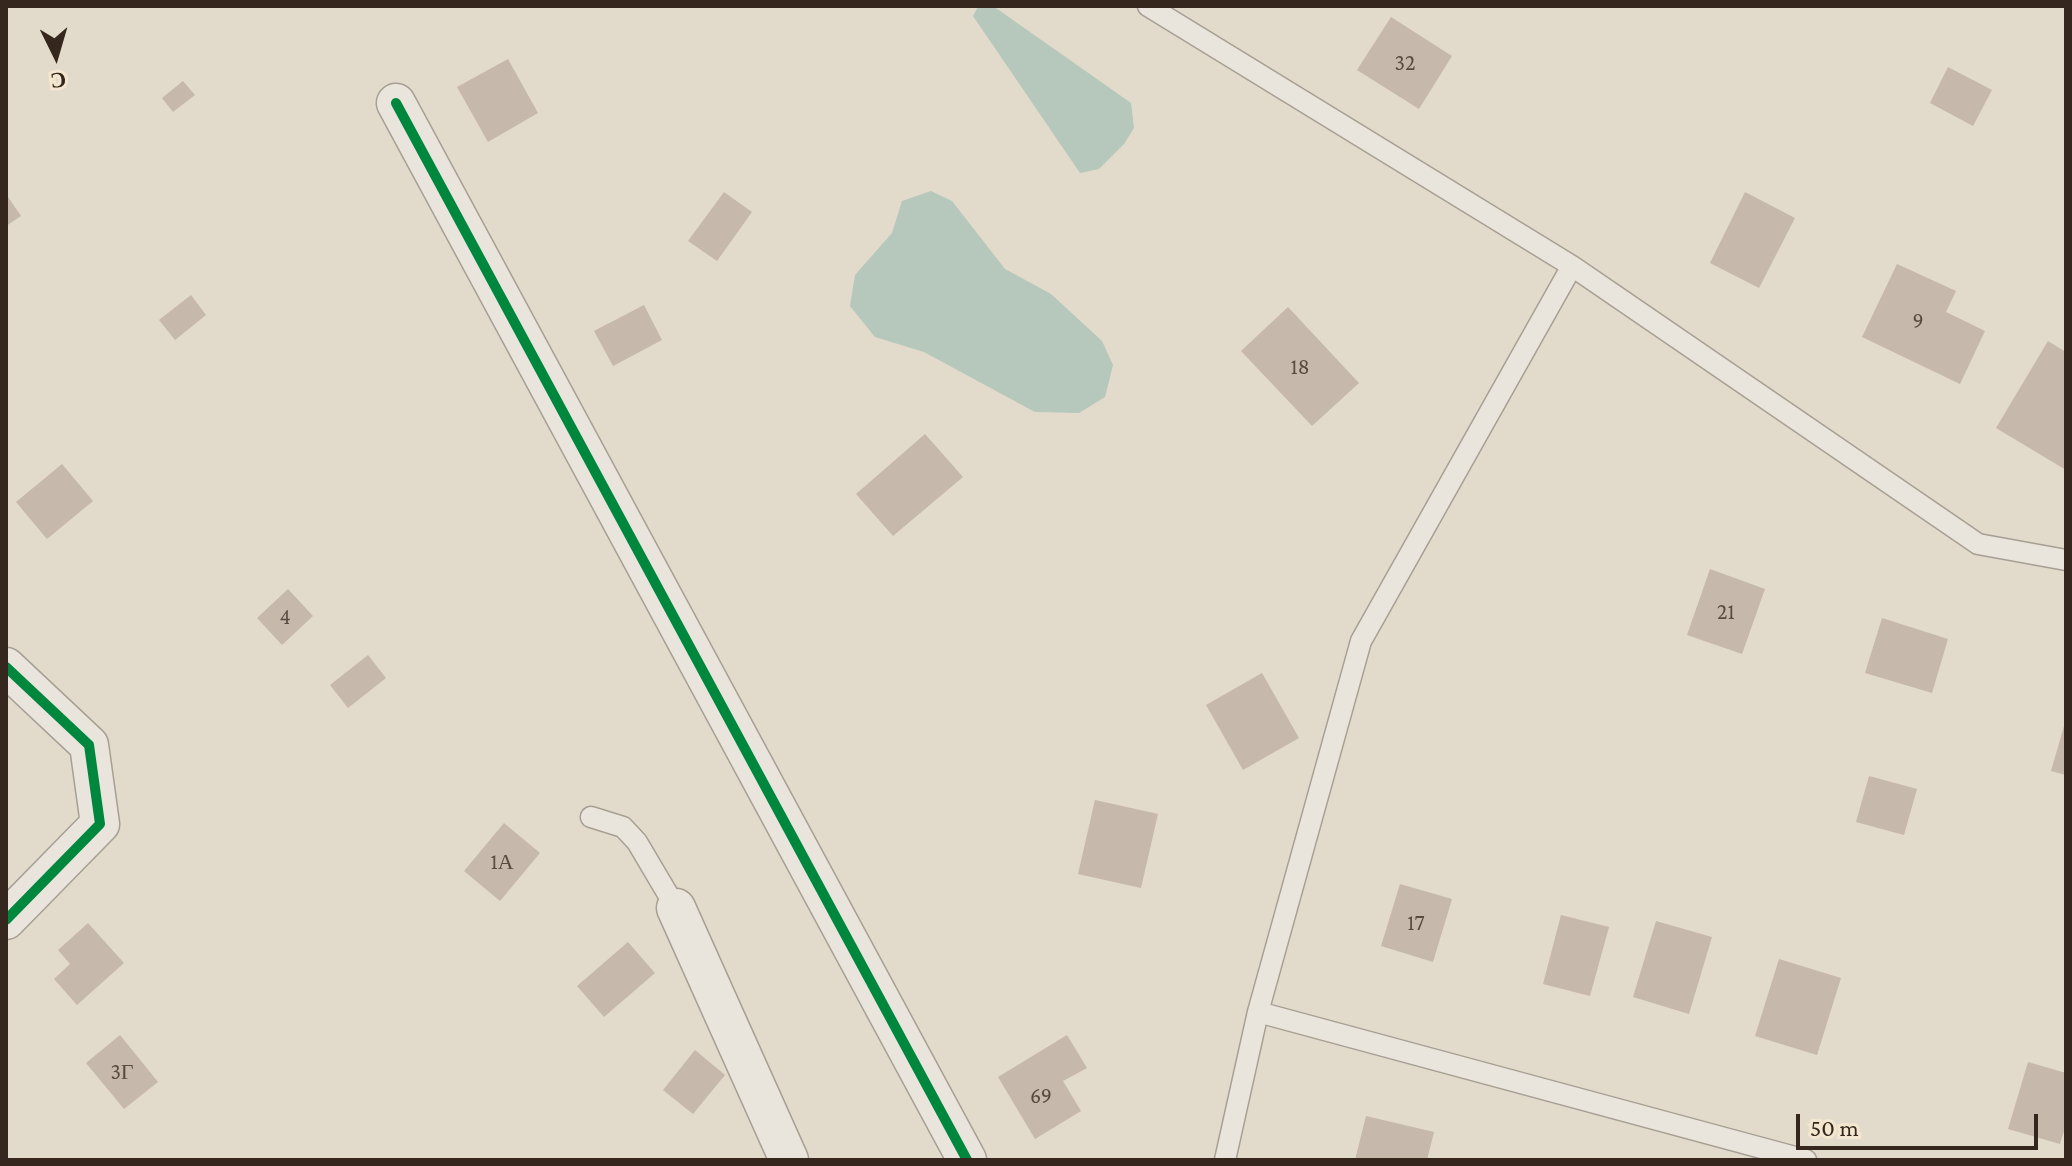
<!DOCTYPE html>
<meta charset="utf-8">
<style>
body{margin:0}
#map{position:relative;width:2072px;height:1166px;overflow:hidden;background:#e2daca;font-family:"Crimson Pro",serif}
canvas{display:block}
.frame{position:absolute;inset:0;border:8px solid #35271d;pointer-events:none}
.north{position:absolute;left:16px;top:16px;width:80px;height:80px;-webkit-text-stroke:6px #f4e7cf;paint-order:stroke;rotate:175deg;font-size:22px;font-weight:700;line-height:32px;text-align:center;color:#35271d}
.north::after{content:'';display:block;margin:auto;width:28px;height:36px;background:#35271d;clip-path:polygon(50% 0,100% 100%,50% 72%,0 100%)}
.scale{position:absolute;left:1796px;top:1114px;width:242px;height:36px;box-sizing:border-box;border:4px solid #35271d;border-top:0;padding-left:10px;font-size:24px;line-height:28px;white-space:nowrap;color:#35271d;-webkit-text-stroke:6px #f4e7cf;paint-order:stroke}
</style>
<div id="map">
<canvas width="2072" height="1166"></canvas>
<div class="frame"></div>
<div class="north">С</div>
<div class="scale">50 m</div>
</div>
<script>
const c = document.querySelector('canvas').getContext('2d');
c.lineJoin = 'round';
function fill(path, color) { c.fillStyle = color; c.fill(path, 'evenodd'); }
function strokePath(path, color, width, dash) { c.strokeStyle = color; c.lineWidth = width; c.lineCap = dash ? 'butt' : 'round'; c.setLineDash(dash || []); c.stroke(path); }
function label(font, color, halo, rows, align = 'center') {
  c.font = font + ' "Crimson Pro",serif'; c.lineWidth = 6; c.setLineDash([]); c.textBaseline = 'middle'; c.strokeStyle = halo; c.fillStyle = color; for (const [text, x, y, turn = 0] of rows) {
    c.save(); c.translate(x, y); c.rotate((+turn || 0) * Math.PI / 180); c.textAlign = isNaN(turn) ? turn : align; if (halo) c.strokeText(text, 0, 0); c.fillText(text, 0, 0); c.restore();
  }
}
fill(new Path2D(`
 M993 6 1131 103 1134 128 1124 144 1099 169 1080 173 973 16 978 7Z
 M931 191 952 201 1005 269 1051 294 1102 341 1113 365 1105 397 1079 413 1035 412 924 352 875 337 850 306 855 275 892 233 902 201Z`), '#b6c7bb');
fill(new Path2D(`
 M1391 17 1452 56 1419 109 1357 70Z
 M508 59 538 113 488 142 457 87Z
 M1948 67 1992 90 1973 126 1930 103Z
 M183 81 195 95 173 112 162 98Z
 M724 192 752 212 717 261 688 241Z
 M1745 192 1795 218 1759 288 1710 263Z
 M6 194 21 216 6 226Z
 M1897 264 1956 291 1946 312 1985 331 1960 384 1862 337Z
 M191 295 206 315 175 340 159 320Z
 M644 305 662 340 613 366 594 331Z
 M1288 307 1359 383 1312 426 1241 351Z
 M2048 341 2066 352V470L1996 428Z
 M925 434 963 477 893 536 856 494Z
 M62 464 93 501 47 539 16 502Z
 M1710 569 1765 589 1742 654 1687 635Z
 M288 589 313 616 282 645 257 618Z
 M1882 618 1948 639 1932 693 1865 673Z
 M368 655 386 678 348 708 330 685Z
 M1262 673 1299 738 1243 770 1206 705Z
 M2066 719V775L2051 771Z
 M1869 776 1917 789 1904 835 1856 822Z
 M1095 800 1158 814 1141 888 1078 874Z
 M504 823 540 853 500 901 464 871Z
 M1400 884 1452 899 1433 962 1381 946Z
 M1561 915 1609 927 1590 996 1543 984Z
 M1656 921 1712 937 1689 1014 1633 997Z
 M88 923 124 963 77 1005 54 979 70 964 58 950Z
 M628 942 655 973 604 1017 577 986Z
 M1779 959 1841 978 1817 1055 1755 1036Z
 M120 1035 158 1082 124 1109 86 1063Z
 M1067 1035 1087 1068 1063 1081 1081 1111 1035 1139 998 1077Z
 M695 1050 725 1075 693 1114 663 1090Z
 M2028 1062 2066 1073V1125L2060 1144 2008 1129Z
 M1366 1116 1434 1132 1427 1160H1355Z`), '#c6b8ab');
const service = new Path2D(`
 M1148 6 1572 266 1978 544 2066 560
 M591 817 623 827 637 842 676 908
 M1258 1012 1806 1160
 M1225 1160 1258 1012 1361 641 1572 266`);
const minor = new Path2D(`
 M396 103 967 1160
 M6 667 89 745 100 824 6 920
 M676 908 789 1160`);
strokePath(service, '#a79f94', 23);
strokePath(minor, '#a79f94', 41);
strokePath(service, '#eae5dc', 20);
strokePath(minor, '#eae5dc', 38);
strokePath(new Path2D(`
 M396 103 967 1160
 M6 667 89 745 100 824 6 920`), '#00873e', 10);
label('22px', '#594b40', null, [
 ["32",1405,63],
 ["9",1918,321],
 ["18",1300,367],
 ["21",1726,612],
 ["4",285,617],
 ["1А",502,862],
 ["17",1416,923],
 ["3Г",122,1072],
 ["69",1041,1096]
]);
</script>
